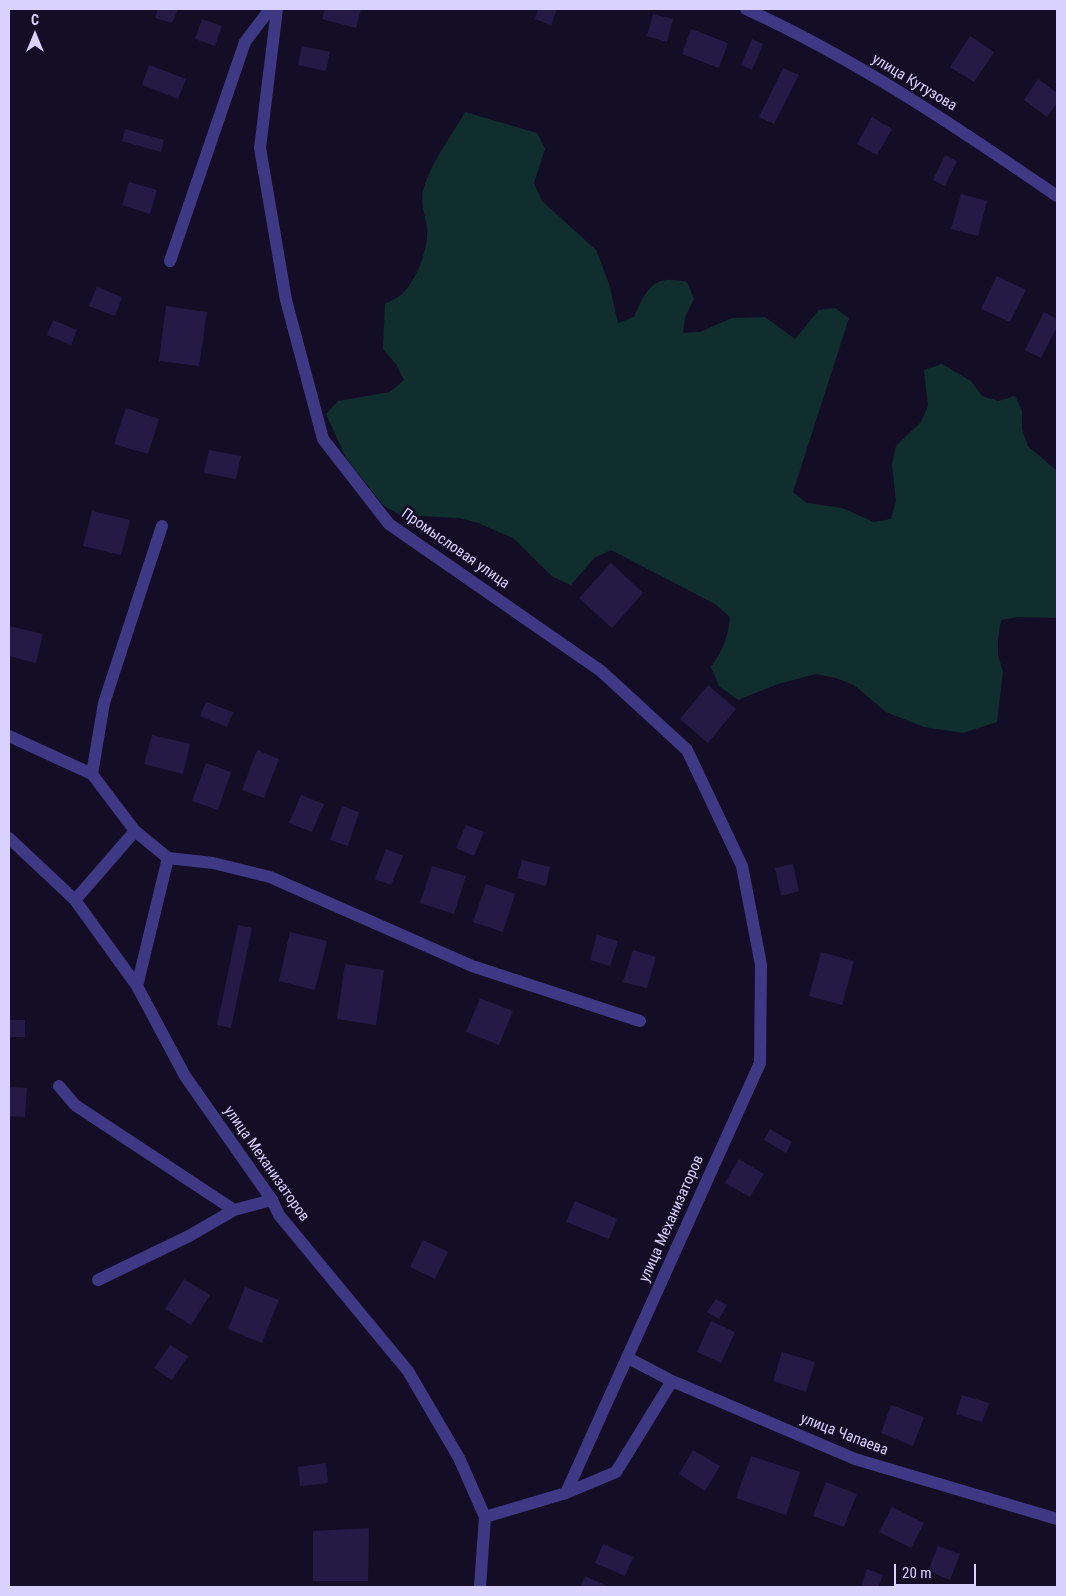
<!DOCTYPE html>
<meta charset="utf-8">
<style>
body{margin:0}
#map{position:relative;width:1066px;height:1596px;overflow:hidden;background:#130e25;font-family:"Roboto Condensed",sans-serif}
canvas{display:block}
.frame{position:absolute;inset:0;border:10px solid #d9d2ff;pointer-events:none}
.north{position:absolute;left:10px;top:10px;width:50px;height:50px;-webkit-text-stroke:4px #130e25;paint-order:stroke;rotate:0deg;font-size:14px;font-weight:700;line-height:20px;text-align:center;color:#d9d2ff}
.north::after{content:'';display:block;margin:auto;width:18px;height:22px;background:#d9d2ff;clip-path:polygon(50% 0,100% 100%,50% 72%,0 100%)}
.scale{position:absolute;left:894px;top:1564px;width:82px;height:22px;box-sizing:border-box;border:2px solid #d9d2ff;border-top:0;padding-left:6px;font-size:15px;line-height:18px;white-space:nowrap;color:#d9d2ff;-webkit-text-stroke:4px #130e25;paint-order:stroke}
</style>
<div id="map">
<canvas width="1066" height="1596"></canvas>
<div class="frame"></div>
<div class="north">С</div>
<div class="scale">20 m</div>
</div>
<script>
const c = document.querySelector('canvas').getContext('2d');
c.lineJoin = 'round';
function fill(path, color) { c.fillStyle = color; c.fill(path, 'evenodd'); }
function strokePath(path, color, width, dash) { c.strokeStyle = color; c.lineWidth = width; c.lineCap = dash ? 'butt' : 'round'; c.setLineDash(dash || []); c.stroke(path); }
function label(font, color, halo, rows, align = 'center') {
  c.font = font + ' "Roboto Condensed",sans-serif'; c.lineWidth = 5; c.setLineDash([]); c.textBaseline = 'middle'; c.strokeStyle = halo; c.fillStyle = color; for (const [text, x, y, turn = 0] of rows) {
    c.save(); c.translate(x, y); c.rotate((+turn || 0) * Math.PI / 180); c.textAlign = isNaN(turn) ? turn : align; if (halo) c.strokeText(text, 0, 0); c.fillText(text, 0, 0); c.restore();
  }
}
fill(new Path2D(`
 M465 112 537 133 545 149 534 183 542 201 596 250 609 284 618 323 634 317C647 288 653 274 687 282L694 299 685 317 683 333 700 332 732 318 765 317 795 339 819 310 835 308 849 318 793 492 807 503 842 508 874 522 891 519 896 501 892 464 896 446 921 422 928 406 924 370 942 364 971 381 982 396 998 401 1015 396 1022 411V429L1028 446 1057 471V618L1018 617 1001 620 998 638V655L1003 672 997 722 963 733 924 727 886 712 854 685 836 678 816 674 778 684 738 700 719 686 711 667C723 651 728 637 730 617L715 604 611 550 594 558 571 585 553 577 513 538 478 523 459 518 401 515 384 506 346 458 326 414 338 401 390 392 404 380 396 364 383 349 385 304C390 301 398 298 402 294 417 280 429 248 427 227 425 215 420 202 423 190 431 162 451 137 465 112Z`), '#112e2f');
fill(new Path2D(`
 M158 9H178L172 23 155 18Z
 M325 9H361L356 28 322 19Z
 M538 9H557L551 25 535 19Z
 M653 14 673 19 667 42 647 36Z
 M202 19 222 26 215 46 195 39Z
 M691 29 728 43 719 68 682 54Z
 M970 36 994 52 974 82 950 67Z
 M752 39 763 44 752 70 741 65Z
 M302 46 330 52 326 71 298 65Z
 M149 65 186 79 178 99 142 85Z
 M783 68 799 75 774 124 759 117Z
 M1038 79 1057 93V103L1047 117 1024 100Z
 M872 117 892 129 877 155 857 144Z
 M125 129 164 140 161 152 122 141Z
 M945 155 957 161 945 186 933 180Z
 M129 182 157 190 150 214 122 205Z
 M961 194 987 201 978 236 951 229Z
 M997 276 1026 290 1010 322 981 309Z
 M97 287 122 297 115 316 89 306Z
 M166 306 207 312 199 366 159 361Z
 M1044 312 1057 319V327L1041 358 1025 350Z
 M53 320 77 330 71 345 47 335Z
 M126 408 159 419 148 454 114 444Z
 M209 450 241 456 236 479 204 473Z
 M92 511 130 520 121 555 83 546Z
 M611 563 643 593 612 628 579 598Z
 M9 626 43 634 36 663 9 656Z
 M708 685 736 709 708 743 680 719Z
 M206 702 233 712 227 727 200 716Z
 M152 735 190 744 183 774 144 764Z
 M257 750 279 759 264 798 242 790Z
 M206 763 231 772 218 810 192 801Z
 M301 795 324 804 312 832 289 823Z
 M342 806 359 812 348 846 330 840Z
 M466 825 484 832 474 856 456 848Z
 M386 849 403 856 391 885 375 879Z
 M522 860 550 867 546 886 517 878Z
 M793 864 799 891 781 896 775 868Z
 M432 866 466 876 454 914 420 903Z
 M486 884 515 894 503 932 473 922Z
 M238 925 252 928 231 1028 217 1025Z
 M290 932 327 941 315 990 279 981Z
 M597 935 618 941 610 966 590 960Z
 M633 950 656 957 647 988 623 982Z
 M821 952 854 961 842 1005 809 996Z
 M345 964 384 970 376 1025 337 1019Z
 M480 998 513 1011 499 1045 466 1032Z
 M9 1020H25V1037H9Z
 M9 1087 27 1088 25 1117 9 1116Z
 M770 1129 792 1142 786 1153 764 1140Z
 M739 1159 764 1174 750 1197 725 1183Z
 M575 1201 617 1219 609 1239 566 1222Z
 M423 1240 448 1252 435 1279 410 1267Z
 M184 1279 210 1295 191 1325 165 1309Z
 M245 1287 279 1300 262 1343 228 1329Z
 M716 1299 727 1305 719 1319 707 1312Z
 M711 1321 735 1332 721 1363 697 1352Z
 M170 1345 188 1356 172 1380 154 1368Z
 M782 1352 815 1362 806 1392 773 1381Z
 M962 1395 989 1403 982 1422 956 1414Z
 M891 1405 924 1417 913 1446 881 1433Z
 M693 1450 720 1466 705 1491 679 1474Z
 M751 1456 800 1472 786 1515 736 1498Z
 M326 1463 328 1483 300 1486 298 1467Z
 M826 1482 857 1494 844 1527 813 1516Z
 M892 1507 924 1523 911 1548 879 1532Z
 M369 1528 368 1581H313V1531Z
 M603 1544 633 1557 625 1576 595 1563Z
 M938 1546 960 1554 950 1580 928 1571Z
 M867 1569 883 1575 878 1587H861Z
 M585 1576 609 1587H580Z`), '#251a46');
strokePath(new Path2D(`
 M170 261 245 42 270 9
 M9 736 92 774 135 831 168 858 213 863 270 877 472 966 640 1021
 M92 774 104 703 162 526
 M59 1086 75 1105 234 1210 272 1200
 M98 1280 189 1236 234 1210`), '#3f3885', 12);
strokePath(new Path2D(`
 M277 9 260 148 286 300 323 439 389 524 601 671 687 750 742 866 761 965 760 1063 566 1493 485 1517
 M746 9C856 59 958 128 1057 196
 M9 838 75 900 137 986 185 1076 272 1200 279 1215 408 1371 459 1458 485 1517 480 1587
 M75 900 135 831
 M137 986 168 858
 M628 1358 672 1381 855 1459 1057 1519
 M566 1493 616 1472 672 1381`), '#3f3885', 12);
label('15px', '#d9d2ff', '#130e25', [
 ["улица Кутузова",914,83,31],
 ["Промысловая улица",455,549,35],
 ["улица Механизаторов",266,1164,55],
 ["улица Механизаторов",672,1219,-66],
 ["улица Чапаева",844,1435,21]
]);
</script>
